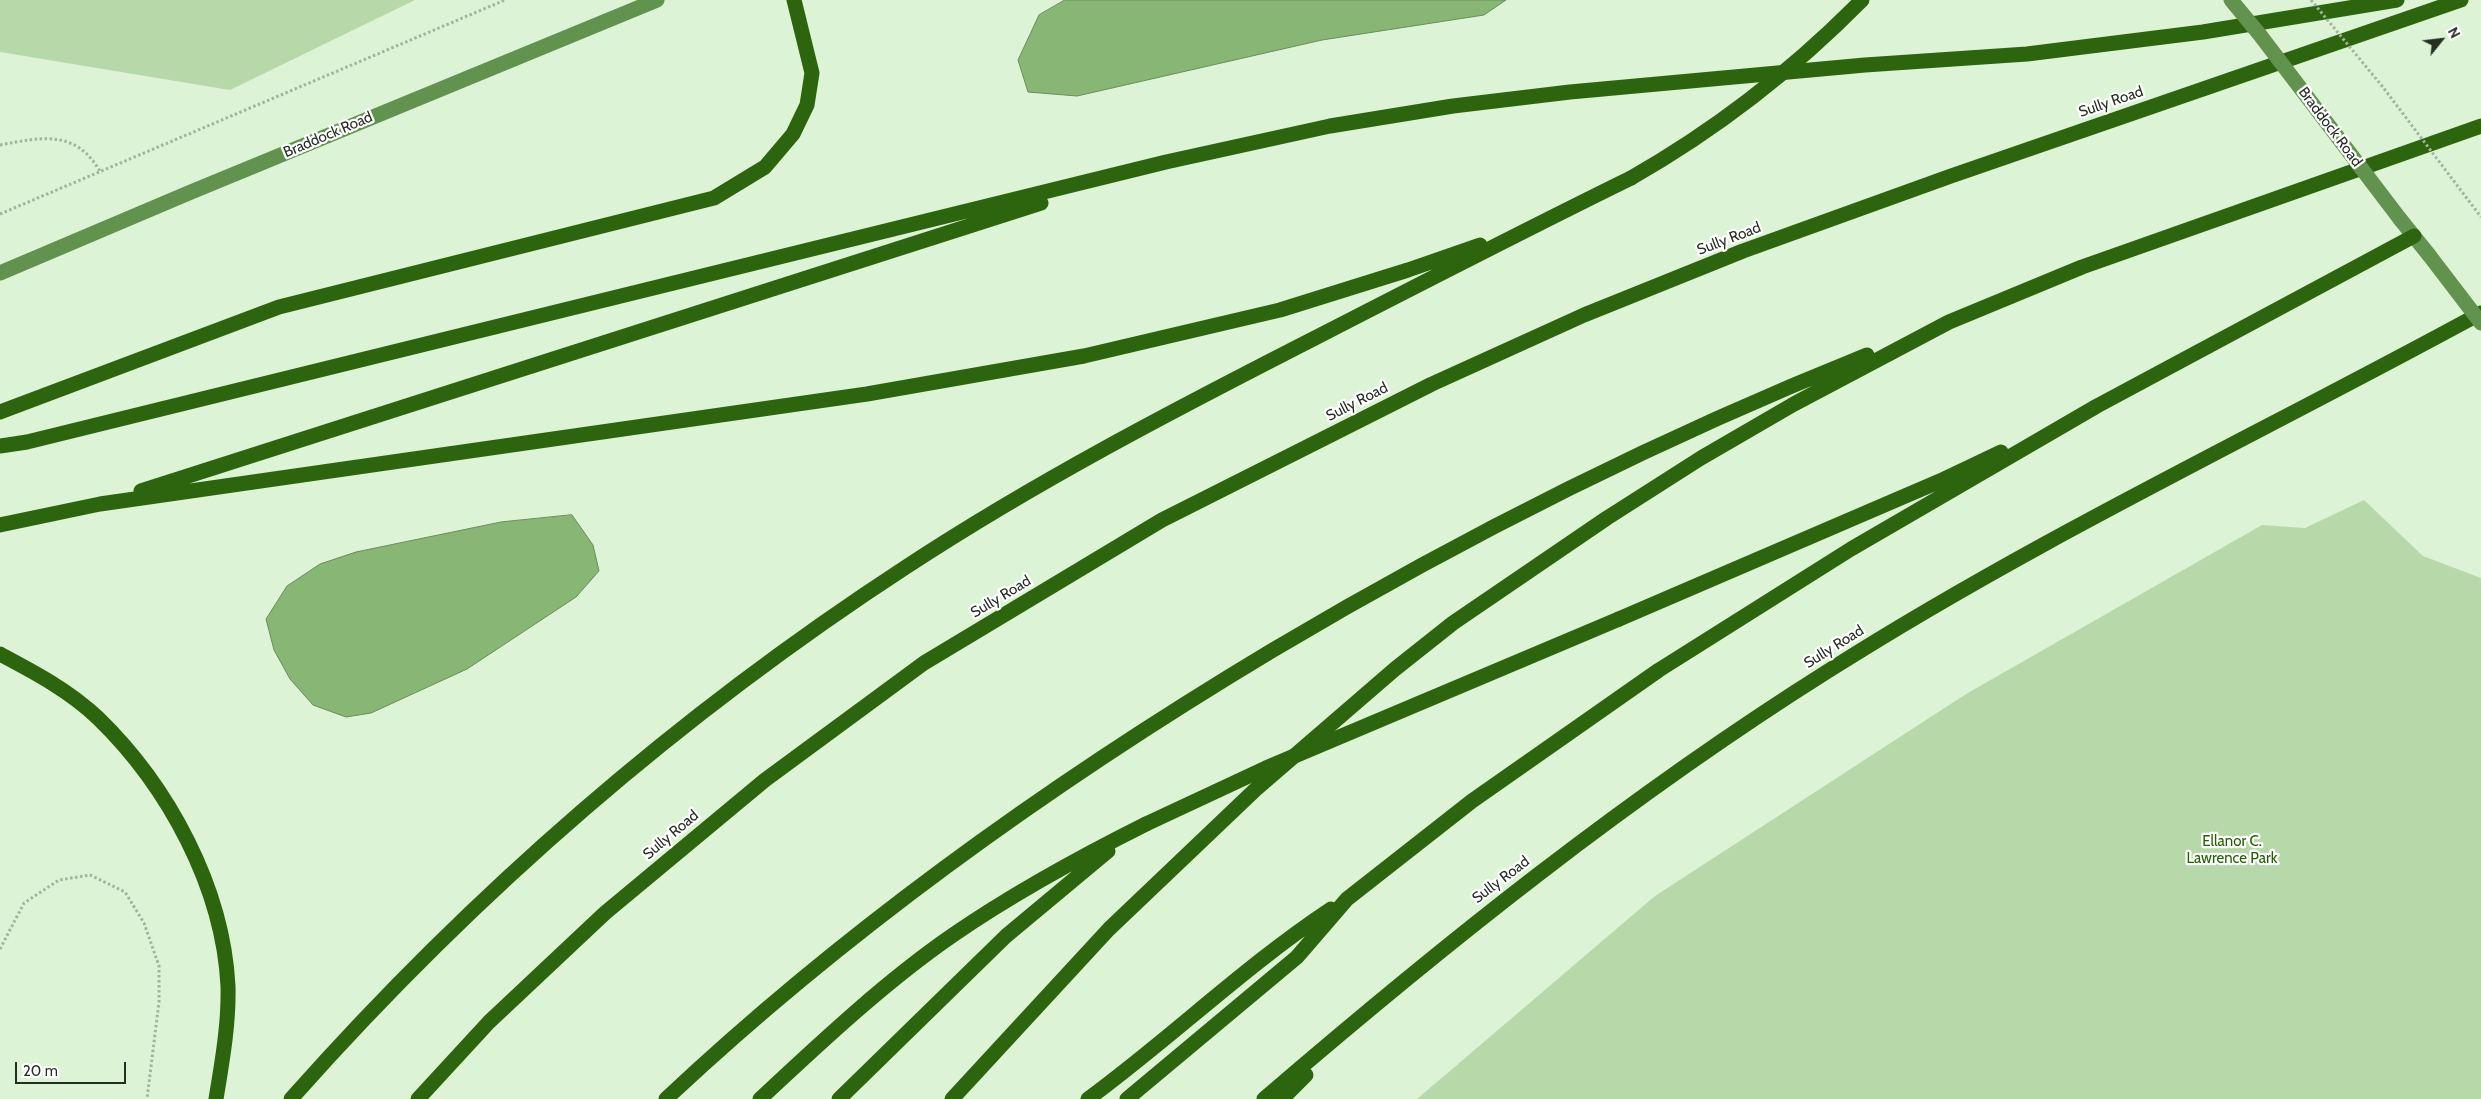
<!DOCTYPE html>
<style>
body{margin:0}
#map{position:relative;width:2481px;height:1099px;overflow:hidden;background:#ddf3d5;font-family:Cabin,sans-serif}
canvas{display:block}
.north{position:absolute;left:2416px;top:15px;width:50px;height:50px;-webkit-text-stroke:4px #fff;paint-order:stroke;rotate:61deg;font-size:14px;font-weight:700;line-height:20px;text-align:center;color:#252e22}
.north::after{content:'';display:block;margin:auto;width:18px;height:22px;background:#252e22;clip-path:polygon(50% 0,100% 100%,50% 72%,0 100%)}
.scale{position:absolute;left:15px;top:1062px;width:111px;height:22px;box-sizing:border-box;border:2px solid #252e22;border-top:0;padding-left:6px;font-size:15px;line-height:18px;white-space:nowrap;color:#252e22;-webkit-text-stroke:4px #fff;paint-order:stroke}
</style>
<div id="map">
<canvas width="2481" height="1099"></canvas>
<div class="north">N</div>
<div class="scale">20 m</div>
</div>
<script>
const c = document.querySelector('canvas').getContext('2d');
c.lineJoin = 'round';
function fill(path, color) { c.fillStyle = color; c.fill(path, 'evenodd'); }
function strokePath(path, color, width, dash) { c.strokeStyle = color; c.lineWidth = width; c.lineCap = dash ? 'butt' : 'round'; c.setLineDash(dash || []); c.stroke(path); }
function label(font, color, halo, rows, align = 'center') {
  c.font = font + ' Cabin,sans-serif'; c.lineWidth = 4.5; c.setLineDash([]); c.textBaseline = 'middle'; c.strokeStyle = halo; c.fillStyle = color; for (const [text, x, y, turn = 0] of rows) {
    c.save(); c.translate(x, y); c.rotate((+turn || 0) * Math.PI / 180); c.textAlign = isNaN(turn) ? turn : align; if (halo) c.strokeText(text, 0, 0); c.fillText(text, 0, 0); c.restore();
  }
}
fill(new Path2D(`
 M0 0H415L230 90 0 52Z
 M2364 500 2423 556 2481 578V1099H1417L1655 896 1966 694 2262 525 2305 528Z`), '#b7d9aa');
const water = new Path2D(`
 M1065 0H1506L1484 15 1322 40 1077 96 1028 92 1018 60 1039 15Z
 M572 515 593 545 599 571 576 597 467 669 371 713 346 717 313 705 290 679 274 650 266 619 287 586 320 564 356 552 501 522Z`);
fill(water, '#87b675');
strokePath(water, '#6a8d5c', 1);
strokePath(new Path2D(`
 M0 145C43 137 76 129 101 173
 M0 214 505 0
 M0 949 24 903 59 880 90 875 125 892 144 923 159 966V1002L147 1099`), '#a2b49b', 3, [2.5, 2.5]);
strokePath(new Path2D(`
 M2400 219 2429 255
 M0 273 191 192 657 0`), '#61924e', 15);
strokePath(new Path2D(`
 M0 412 279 307 714 198 765 167 793 134 807 105 812 73 794 0
 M0 446 27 442 1166 162 1330 126 1453 106 1570 92 1865 65 2027 54 2203 32 2397 0
 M141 491 1041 203
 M0 525 100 504 867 394 1084 356 1280 310 1408 270 1480 245
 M1619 619 1940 481 2001 452
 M0 654C34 672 70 691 98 718 168 786 223 887 228 986 229 1024 222 1062 216 1099
 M291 1099C471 896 679 715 906 567 1037 481 1176 409 1315 338 1420 284 1525 230 1631 178
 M418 1099 489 1022 605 913 765 780 924 663 1162 520 1432 384 1584 315 1743 251 1951 176 2461 0
 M666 1099C850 926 1056 780 1273 650 1463 537 1662 437 1867 355
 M760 1099C820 1043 886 981 953 935 1014 893 1080 857 1146 824
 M839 1099 1006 936 1108 851
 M952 1099 1109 929 1256 789 1395 669 1453 623 1607 518 1701 458 1794 404 1949 322 2082 267 2481 126
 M1088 1099C1171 1038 1245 966 1331 909
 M1127 1099 1297 957 1347 899 1472 801 1659 670 1851 549 2097 406 2414 236
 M1264 1099C1443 945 1628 797 1828 671 2037 538 2263 432 2481 313
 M1282 1099 1306 1075`), '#2c650d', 15);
strokePath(new Path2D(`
 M2311 0 2382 86 2481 217`), '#a2b49b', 3, [2.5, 2.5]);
strokePath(new Path2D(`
 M2231 0 2260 35 2400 219
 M2429 255 2481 323`), '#61924e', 15);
strokePath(new Path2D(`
 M1631 178C1717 129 1793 70 1862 0
 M1146 824 1266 768 1619 619`), '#2c650d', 15);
label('15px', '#252e22', '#fff', [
 ["Sully Road",2111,102,-19],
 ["Braddock Road",2330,127,53],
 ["Braddock Road",328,135,-23],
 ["Sully Road",1729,239,-21],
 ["Sully Road",1357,402,-27],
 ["Sully Road",1001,597,-31],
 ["Sully Road",1834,647,-32],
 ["Sully Road",671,835,-40],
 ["Sully Road",1501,880,-37]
]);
label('15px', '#256000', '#fff', [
 ["Ellanor C.",2232,842],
 ["Lawrence Park",2232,859]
]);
</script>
